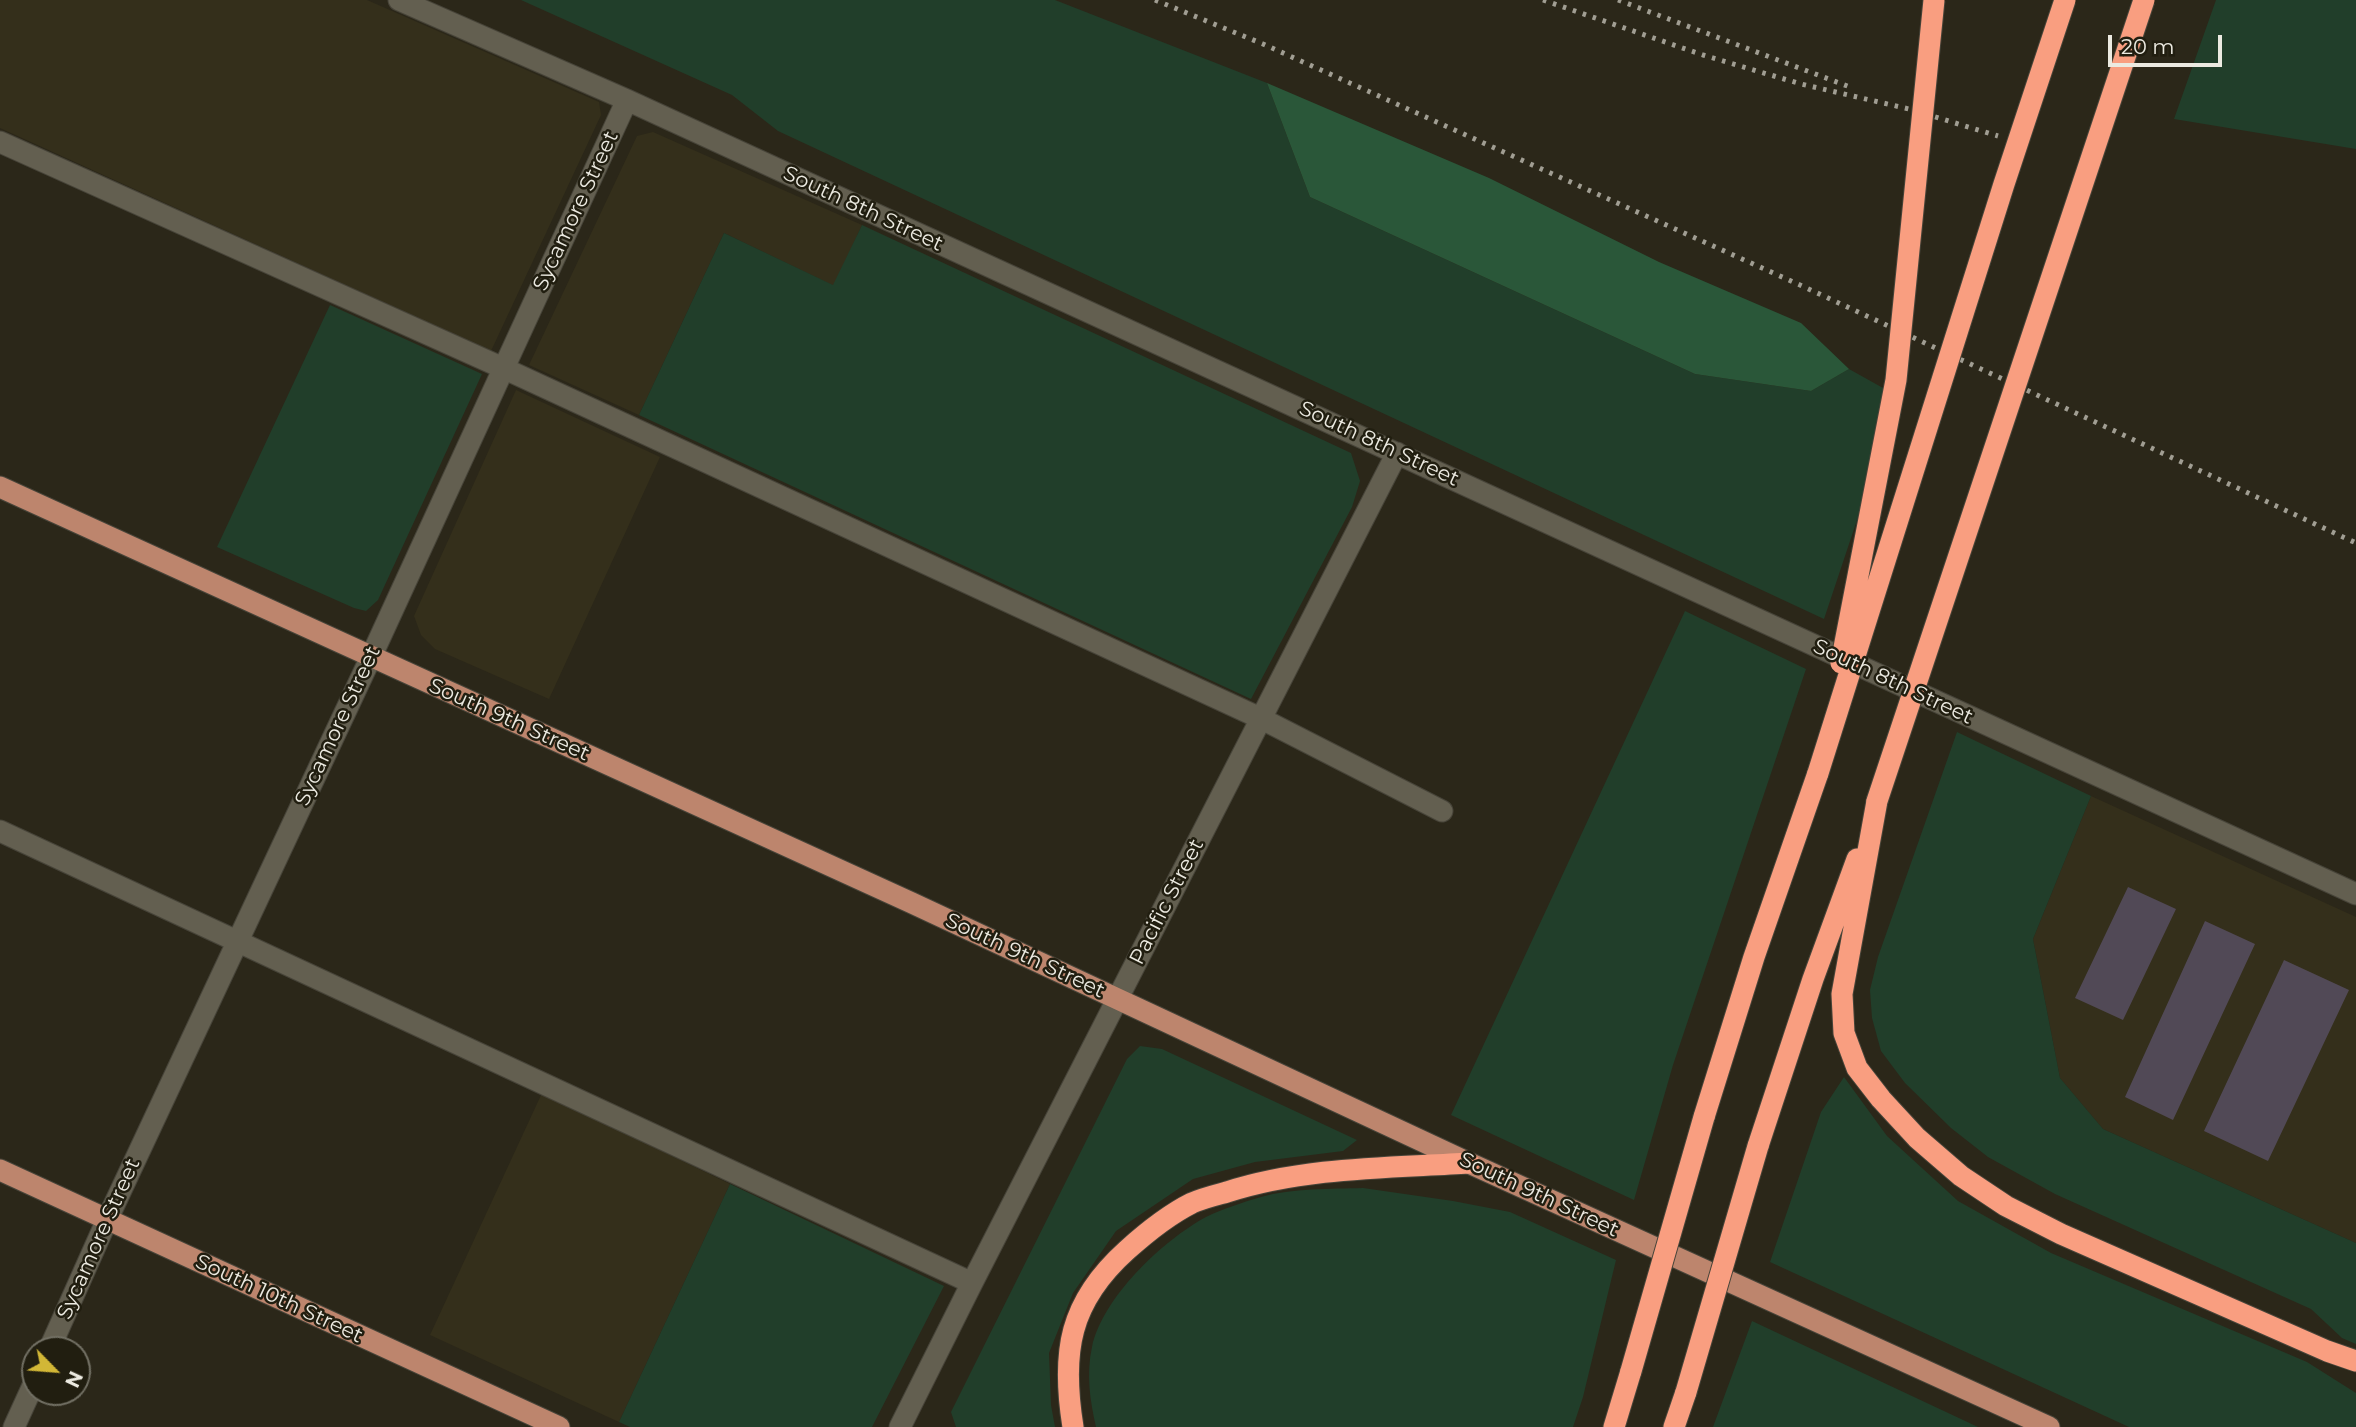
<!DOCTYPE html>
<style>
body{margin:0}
#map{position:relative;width:2356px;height:1427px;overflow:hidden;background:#2b2719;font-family:Montserrat,sans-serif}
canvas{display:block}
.north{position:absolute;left:21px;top:1336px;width:70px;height:70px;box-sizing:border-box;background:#211e10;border:2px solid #727064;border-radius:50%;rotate:115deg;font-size:19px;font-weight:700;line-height:28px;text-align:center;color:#eceae1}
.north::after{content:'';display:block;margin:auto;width:24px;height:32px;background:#d2b736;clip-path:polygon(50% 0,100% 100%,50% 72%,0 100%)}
.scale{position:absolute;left:2108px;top:35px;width:114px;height:32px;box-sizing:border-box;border:4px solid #eceae1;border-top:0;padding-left:9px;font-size:21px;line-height:24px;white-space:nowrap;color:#eceae1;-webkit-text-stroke:5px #211e10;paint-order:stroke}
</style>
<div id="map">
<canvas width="2356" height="1427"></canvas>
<div class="north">N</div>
<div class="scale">20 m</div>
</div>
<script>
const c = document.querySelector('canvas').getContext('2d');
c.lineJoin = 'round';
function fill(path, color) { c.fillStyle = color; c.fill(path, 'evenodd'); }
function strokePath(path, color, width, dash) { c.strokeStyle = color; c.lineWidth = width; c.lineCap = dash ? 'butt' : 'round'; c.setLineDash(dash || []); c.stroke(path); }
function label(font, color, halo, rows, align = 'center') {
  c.font = font + ' Montserrat,sans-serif'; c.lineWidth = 5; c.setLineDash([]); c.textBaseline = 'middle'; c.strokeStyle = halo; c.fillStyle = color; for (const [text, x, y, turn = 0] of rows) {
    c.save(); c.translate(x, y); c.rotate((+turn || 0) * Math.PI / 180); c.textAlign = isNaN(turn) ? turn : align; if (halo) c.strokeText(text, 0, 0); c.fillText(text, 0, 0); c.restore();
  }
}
fill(new Path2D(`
 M0 0H367L599 102 601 115 491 351 0 128Z
 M653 132 862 225 834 286 724 233 639 415 529 365 637 136Z
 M516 390 660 457 549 699 435 649 421 635 414 616Z
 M2091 796 2356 917V1243L2103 1129 2060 1078 2033 939Z
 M542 1093 730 1184 619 1422 430 1335Z`), '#342f1b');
fill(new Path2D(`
 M521 0H1055L1267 83 1310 197 1695 374 1811 391 1849 369 1892 393 1857 520 1824 619 778 131 732 95Z
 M2216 0H2356V149L2174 119Z
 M862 225 1351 453 1360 481 1352 507 1251 699 639 415 724 233 833 285Z
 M330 305 482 374 378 600 366 611 354 608 217 547Z
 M1685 611 1806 669 1673 1065 1634 1200 1451 1115Z
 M1957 732 2091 796 2033 939 2060 1078 2103 1129 2356 1243V1344L2342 1338 2311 1309 2055 1194 1988 1157 1951 1128 1905 1083 1881 1051 1872 1018 1870 990 1878 957Z
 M1140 1046 1162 1049 1357 1140 1343 1151 1255 1162 1193 1179 1116 1231 1073 1293 1049 1353 1051 1405 1055 1427H956L951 1412 1127 1059Z
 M1844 1077 1887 1136 1958 1201 2051 1253 2307 1362 2356 1393V1427H2129L1770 1262 1821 1112Z
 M730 1184 944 1286 872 1427H630L619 1422Z
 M1363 1188 1453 1201 1510 1212 1616 1260 1583 1397 1573 1427H1096C1090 1401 1086 1374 1092 1347 1103 1297 1162 1241 1206 1217 1222 1209 1244 1202 1261 1197 1292 1188 1331 1189 1363 1188Z
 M1752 1321 1978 1427H1713Z`), '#213e2a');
fill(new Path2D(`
 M1267 83 1489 178 1659 262 1801 323 1849 369 1811 391 1695 374 1310 197Z`), '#2a5739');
fill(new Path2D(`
 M2128 887 2176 909 2123 1020 2075 998Z
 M2205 921 2255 944 2173 1120 2125 1097Z
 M2284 960 2349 990 2268 1161 2204 1131Z`), '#514956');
const minor = new Path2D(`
 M399 0 627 100 2356 894
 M0 142 503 368 1260 718 1442 811
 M0 831 972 1283
 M49 1350 107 1220 371 657 627 100
 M14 1427 35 1381
 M900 1427 972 1283 1397 453`);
const major = new Path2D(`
 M0 487 912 903 1469 1163 2049 1427
 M0 1170 559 1427`);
const highway = new Path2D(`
 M1877 801 1842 994 1844 1033 1857 1068 1881 1099 1917 1138 1961 1176 2006 1206 2061 1234 2327 1351 2356 1361
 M1704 1117 1754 957 1818 773
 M1758 1146 1813 979 1857 859
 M1073 1427C1061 1352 1069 1302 1127 1250 1147 1232 1168 1215 1192 1203 1203 1198 1216 1195 1227 1192 1305 1167 1389 1168 1469 1163
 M1614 1427 1631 1371
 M1674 1427 1686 1392`);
strokePath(minor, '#474439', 23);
strokePath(major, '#474439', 23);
strokePath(highway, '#474439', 23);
strokePath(minor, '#635f50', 21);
strokePath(major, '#bd856d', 21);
strokePath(highway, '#f99e80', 21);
strokePath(new Path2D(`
 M1155 0 1263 44 1800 285 2356 543
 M1543 0 1703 55 1801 84 1909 109 1998 136
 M1618 0 1850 87`), '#a19e93', 5, [3.5, 7]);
const highwayBridge = new Path2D(`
 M1841 663 1896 380 1934 0
 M1818 773 2004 184 2065 0
 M1877 801 2144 0
 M1631 1371 1704 1117
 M1686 1392 1758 1146`);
strokePath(highwayBridge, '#474439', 23, []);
strokePath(highwayBridge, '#f99e80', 21);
label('21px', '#eceae1', '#211e10', [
 ["South 8th Street",863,209,25],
 ["Sycamore Street",576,211,-65],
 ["South 8th Street",1379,444,25],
 ["South 8th Street",1893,682,25],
 ["South 9th Street",509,720,24],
 ["Sycamore Street",338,726,-65],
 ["Pacific Street",1167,902,-63],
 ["South 9th Street",1025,956,25],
 ["South 9th Street",1539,1195,25],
 ["Sycamore Street",99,1239,-66],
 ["South 10th Street",279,1299,25]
]);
</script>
